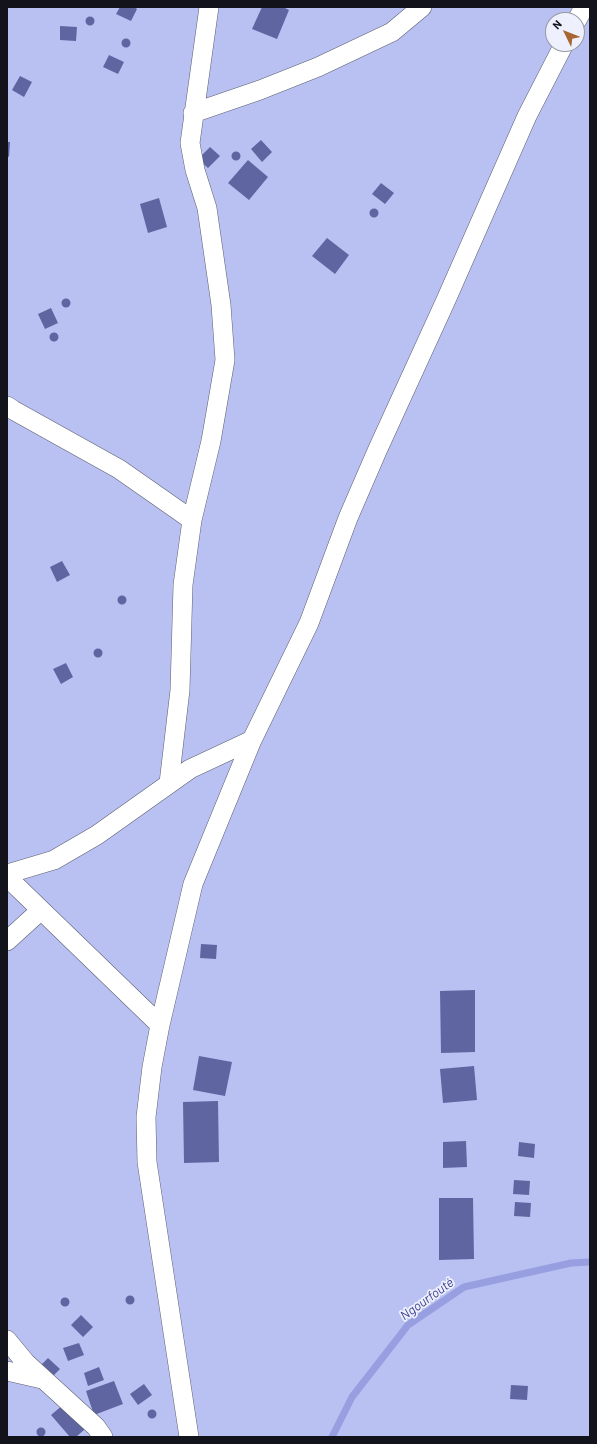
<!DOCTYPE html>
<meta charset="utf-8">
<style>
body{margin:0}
#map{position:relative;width:597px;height:1444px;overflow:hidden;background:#dfe3f7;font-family:Barlow,sans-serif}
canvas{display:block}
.frame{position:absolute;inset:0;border:8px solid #13141b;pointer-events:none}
.north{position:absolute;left:545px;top:12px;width:40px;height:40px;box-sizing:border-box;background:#eef1fd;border:1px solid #9699a3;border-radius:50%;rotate:313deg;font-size:11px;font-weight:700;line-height:16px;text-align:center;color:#13141b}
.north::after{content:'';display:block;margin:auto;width:14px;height:18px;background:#a86732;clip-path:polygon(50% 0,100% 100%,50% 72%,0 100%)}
</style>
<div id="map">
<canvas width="597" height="1444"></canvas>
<div class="frame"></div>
<div class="north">N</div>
</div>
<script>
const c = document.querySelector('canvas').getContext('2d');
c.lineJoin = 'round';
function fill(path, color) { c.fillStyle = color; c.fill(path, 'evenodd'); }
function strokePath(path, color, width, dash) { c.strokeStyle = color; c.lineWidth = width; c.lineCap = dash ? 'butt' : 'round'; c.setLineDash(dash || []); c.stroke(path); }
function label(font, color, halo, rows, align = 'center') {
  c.font = font + ' Barlow,sans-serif'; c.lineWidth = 3.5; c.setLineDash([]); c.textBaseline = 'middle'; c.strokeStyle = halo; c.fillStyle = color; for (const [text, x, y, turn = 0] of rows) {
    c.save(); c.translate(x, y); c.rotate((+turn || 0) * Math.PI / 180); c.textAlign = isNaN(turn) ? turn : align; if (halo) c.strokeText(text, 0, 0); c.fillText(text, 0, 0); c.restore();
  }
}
fill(new Path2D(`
 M7 7H590V1437H7ZM553 20H577V44H553Z`), '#b9c0f2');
strokePath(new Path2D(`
 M332 1437 352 1397 408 1325 464 1287 571 1263 590 1262`), '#979fe0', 7);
fill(new Path2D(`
 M120 7H134L137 9 131 21 116 14Z
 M262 7H283L289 10 277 39 252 29Z
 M85.5 21a4.5 4.5 0 1 1 9 0a4.5 4.5 0 1 1-9 0Z
 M60 26 77 27 76 41 60 40Z
 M121.5 43a4.5 4.5 0 1 1 9 0a4.5 4.5 0 1 1-9 0Z
 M109 55 124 62 118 74 103 67Z
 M20 76 32 82 24 97 12 90Z
 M261 140 272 152 262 162 251 149Z
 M7 142H10L9 157 7 156Z
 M210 147 220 156 208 168 198 159Z
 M231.5 156a4.5 4.5 0 1 1 9 0a4.5 4.5 0 1 1-9 0Z
 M248 160 268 177 249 200 228 183Z
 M381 183 394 193 385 204 372 194Z
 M159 198 167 227 148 233 140 204Z
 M369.5 213a4.5 4.5 0 1 1 9 0a4.5 4.5 0 1 1-9 0Z
 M327 238 349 255 335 274 312 256Z
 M61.5 303a4.5 4.5 0 1 1 9 0a4.5 4.5 0 1 1-9 0Z
 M51 308 58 323 45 329 38 314Z
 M49.5 337a4.5 4.5 0 1 1 9 0a4.5 4.5 0 1 1-9 0Z
 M62 561 70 575 57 582 50 567Z
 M117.5 600a4.5 4.5 0 1 1 9 0a4.5 4.5 0 1 1-9 0Z
 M93.5 653a4.5 4.5 0 1 1 9 0a4.5 4.5 0 1 1-9 0Z
 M66 663 73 677 61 684 53 669Z
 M201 944 217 945 216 959 200 958Z
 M475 990V1052L441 1053 440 991Z
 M199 1056 232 1062 225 1096 193 1090Z
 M474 1066 477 1100 443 1103 440 1069Z
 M218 1101 219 1162 184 1163 183 1102Z
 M466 1141 467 1167 443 1168V1142Z
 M519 1142 535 1144 534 1158 518 1156Z
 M514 1180 530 1181 529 1195 513 1194Z
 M439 1198H473L474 1259 439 1260Z
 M515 1202 531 1203 530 1217 514 1216Z
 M125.5 1300a4.5 4.5 0 1 1 9 0a4.5 4.5 0 1 1-9 0Z
 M60.5 1302a4.5 4.5 0 1 1 9 0a4.5 4.5 0 1 1-9 0Z
 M81 1315 93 1327 83 1337 71 1325Z
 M79 1343 84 1355 68 1361 63 1348Z
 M48 1358 60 1369 50 1379 38 1368Z
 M99 1367 104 1380 88 1386 84 1373Z
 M114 1381 123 1404 94 1415 86 1391Z
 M144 1384 152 1395 138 1405 130 1394Z
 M511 1385 528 1386 527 1400 510 1399Z
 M64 1404 85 1429 76 1437H70L51 1415Z
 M147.5 1414a4.5 4.5 0 1 1 9 0a4.5 4.5 0 1 1-9 0Z
 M36.5 1432a4.5 4.5 0 1 1 9 0a4.5 4.5 0 1 1-9 0Z`), '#5f65a1');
const street = new Path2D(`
 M577 20 584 7
 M193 113 260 90 318 67 392 32 422 7
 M7 406 13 410 119 469 192 520
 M169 783 180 690 183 585 192 520 211 441 225 360 221 305 207 208 195 170 190 143 209 7
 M7 874 54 860 97 835 190 769 252 740
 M7 877 160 1025
 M7 941 41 910
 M7 1340 26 1363 96 1427 103 1437
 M7 1371 42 1379
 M189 1437 147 1162 146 1117 152 1067 160 1025 193 884 252 740 309 623 348 518 377 451 446 300 527 116 564 44`);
strokePath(street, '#5d6071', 20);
strokePath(street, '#fff', 19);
label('italic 13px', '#414491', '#eef1fd', [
 ["Ngourfouté",427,1299,-36]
]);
</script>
